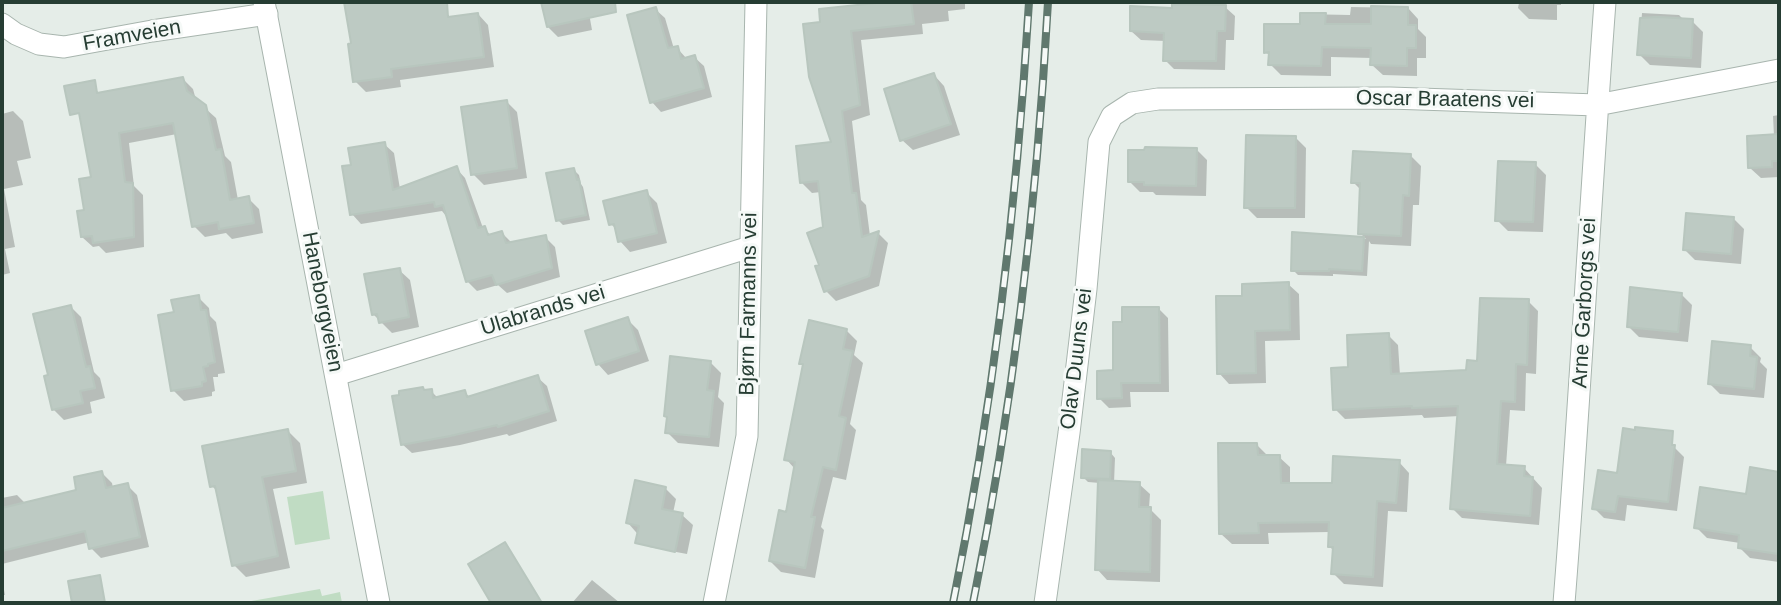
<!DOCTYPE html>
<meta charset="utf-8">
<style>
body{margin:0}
#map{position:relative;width:1781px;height:605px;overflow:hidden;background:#e5ede8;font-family:Arial,sans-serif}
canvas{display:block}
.frame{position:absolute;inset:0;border:4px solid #263d33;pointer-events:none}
</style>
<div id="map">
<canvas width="1781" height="605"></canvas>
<div class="frame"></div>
</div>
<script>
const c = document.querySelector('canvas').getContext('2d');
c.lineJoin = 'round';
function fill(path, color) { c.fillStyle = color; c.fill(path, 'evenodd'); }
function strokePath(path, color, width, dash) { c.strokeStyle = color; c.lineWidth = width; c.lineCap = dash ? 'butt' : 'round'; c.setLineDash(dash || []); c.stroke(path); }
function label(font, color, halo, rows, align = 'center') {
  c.font = font + ' Arial,sans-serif'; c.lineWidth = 6; c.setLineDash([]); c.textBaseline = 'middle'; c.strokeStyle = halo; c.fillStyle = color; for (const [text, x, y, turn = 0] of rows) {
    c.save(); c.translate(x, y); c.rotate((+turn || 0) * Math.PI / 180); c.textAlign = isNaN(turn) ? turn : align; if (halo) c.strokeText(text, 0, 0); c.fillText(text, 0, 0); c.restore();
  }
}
fill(new Path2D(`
 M323 491 330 539 295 545 287 497Z
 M320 589 322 596 340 592 342 603H240Z`), '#c0dcc3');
fill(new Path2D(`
 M542 2H587L592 30 558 37 547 26Z
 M884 2H965V9L948 11 949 21 922 24 923 34 861 40 870 115 852 121 861 200 866 205 870 236 878 233 888 243 879 286 836 301 826 291 822 266 825 228 821 192 812 193 802 183 834 144 822 23 884 4Z
 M1502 2H1561V5H1557V20L1529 19 1518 8 1519 3Z
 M1225 7 1235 16 1234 40H1226L1225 70 1174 69 1165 60V41L1141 40 1131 31 1173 9Z
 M1351 7 1408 8 1418 19V29L1426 37V58H1417V76L1383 75 1372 65V58L1331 57V76L1281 75 1270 64V56L1266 52 1302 29V14L1350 15Z
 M655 9 665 18 674 49 677 48 687 59 694 57 704 66 712 97 661 112 652 102Z
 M1642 13 1679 15 1685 21H1692L1703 32 1701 68 1650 65 1639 54Z
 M478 14 488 25 494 67 400 80 401 87 366 92 355 81Z
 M934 75 944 86 960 135 913 150 902 140Z
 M183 79 193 89 196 100 216 118 225 156 231 162 238 200 248 198 259 209 263 233 232 239 226 233 205 237 194 226 177 134 129 143 134 186 143 195 144 247 106 253 99 246 93 247 82 237 93 178 83 127Z
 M507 102 517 112 527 178 484 185 473 174Z
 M13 111 23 121 31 158 17 161 23 185 4 189 15 247 5 249 10 273 2 275V114Z
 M1779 115V177L1761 178 1750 168 1774 136 1773 116Z
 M1295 137 1306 148 1305 218H1257L1246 207Z
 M384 144 394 153 400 189 456 168 465 178 483 228 492 236 502 233 511 242 545 237 555 247 560 277 507 293 498 285 477 291 468 282 446 216 442 211 361 224 352 214 353 166Z
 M1196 149 1207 160 1206 196 1156 195 1153 192H1140L1129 181Z
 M1410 155 1421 166 1419 205H1413L1411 246 1371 244 1369 241 1367 276 1333 274V276L1298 275 1293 270V234L1366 239 1360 233 1362 191 1353 182Z
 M1535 164 1546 175 1543 232 1508 231 1497 220Z
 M574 170 579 175 581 184 583 187 590 220 563 225 558 220Z
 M646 192 657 203 667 243 630 252 620 241 617 230 611 224Z
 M1733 218 1744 229 1741 264 1695 260 1684 249Z
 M399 270 410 280 419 327 392 333 373 314Z
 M1288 284 1299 294 1300 340 1265 341 1266 383 1229 384 1219 373 1244 298Z
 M1681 294 1692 305 1688 342 1639 337 1628 326Z
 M198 297 209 308 210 316 216 322 225 373 218 374V377H213L215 391 212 392V396L184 401 173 390 176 314Z
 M1528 301 1538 311 1536 374 1526 373 1525 411 1510 410 1506 466 1524 468 1542 488 1539 525 1462 518 1452 508 1459 416 1424 418 1422 415 1345 419 1335 409 1350 369 1388 335 1398 345 1400 375 1468 372 1479 362Z
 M71 307 81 317 94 372 100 378 105 398 90 402 92 413 64 420 53 409 50 377Z
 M1159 309 1168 318 1169 392H1130L1131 407 1109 408 1099 398 1115 372 1124 323Z
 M627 319 638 330 649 361 608 375 598 364Z
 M846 330 857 341 854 355 863 363 850 424 856 430 846 480 833 477 821 527 824 530 815 578 781 572 770 561 788 514 795 469 786 459 804 366 801 363Z
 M1750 347 1761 358 1760 362 1767 369 1764 398 1720 394 1709 383Z
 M710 362 721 373 718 397 724 403 719 447 678 443 667 432 668 419 666 416Z
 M537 377 547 386 557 421 509 436 507 434 460 445 412 453 402 444 423 388 426 392 431 391 438 398 464 392 470 397Z
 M288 431 300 443 307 483 273 489 290 568 246 577 234 565 219 493 212 486Z
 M1256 444 1267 455 1279 457 1290 467V485L1333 484 1399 462 1409 473 1407 512 1388 511 1383 587 1344 584 1333 573 1334 551 1329 546 1330 532 1268 533 1269 544H1232L1221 534Z
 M1671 444 1684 457 1677 511 1627 505 1625 521 1604 518 1594 508 1618 475Z
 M1110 452 1115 458 1114 483 1139 484 1150 494 1149 508 1161 520 1160 582 1107 580 1097 569 1100 483 1088 482 1083 477Z
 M1752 469 1779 474V562L1750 558 1739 547 1740 543 1707 538 1696 527 1747 496Z
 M102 473 112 483 113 488 127 485 137 495 149 547 101 558 91 548 90 542 2 564V498L17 495 26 504 78 491Z
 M665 488 676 499 673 513 682 515 693 525 687 554 649 547 628 523Z
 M2 579 5 595H2Z
 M592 580 620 603H572Z`), '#0003');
const building = new Path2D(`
 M344 2H447L448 17 478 13 484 57 391 69 392 77 353 82 348 44 351 43Z
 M541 2H615L616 12 547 27Z
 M886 2H911L914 24 851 31 860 105 842 111 852 193H856L862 237 879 231 869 276 824 292 815 266 819 265 807 233 823 227 818 181 800 183 796 146 831 142 809 77 803 24 820 22 819 9Z
 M1172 4 1226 5 1225 31H1217L1216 61H1163L1164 33 1130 31V6L1172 8Z
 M1371 6 1408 7V25H1416V48H1407V66L1370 65 1371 48 1322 47 1321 66 1268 65 1269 52 1264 53V24H1300V13H1326L1325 24H1371Z
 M656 7 668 48 678 46 681 59 695 55 704 88 650 103 627 15Z
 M1658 17 1693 19 1691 58 1637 55 1640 18Z
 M934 73 951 124 900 141 884 89Z
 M183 77 187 91 206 105 216 150 221 149 230 200 249 196 254 223 219 229 218 222 192 227 173 123 119 133 125 182 133 183 134 237 93 243 92 236 81 237 77 211 84 210 79 179 91 177 79 113 70 115 64 86 95 80 97 93Z
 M507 100 517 168 471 175 461 107Z
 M1779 134V161H1772V167L1748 168 1747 136Z
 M1246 135 1296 136 1295 208H1244Z
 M385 142 393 190 457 166 478 228 485 226 488 235 502 231 506 243 546 235 552 268 496 285 492 275 466 282 443 205 435 207 434 202 350 215 342 166 351 165 348 148Z
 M1145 147 1197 148 1196 186 1144 185V182H1128V150H1144Z
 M1353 151 1411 154 1409 196 1403 195 1401 236 1358 234 1360 183H1351Z
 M1498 161 1536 162 1533 222 1495 221Z
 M574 168 577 180 579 179 586 215 556 221 546 173Z
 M647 190 657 233 618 242 614 224 609 225 603 201Z
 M1686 213 1734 217 1731 254 1683 250Z
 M1292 232 1364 237 1362 271 1329 269V271H1291Z
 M400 268 409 317 379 323 377 314 372 315 364 274Z
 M1289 282 1290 330 1255 331 1256 373 1217 374 1216 296H1242V284Z
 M1630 287 1682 293 1678 332 1627 327Z
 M199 295 201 310H206L215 362 208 364V366L203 367 206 381 202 382V386L171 391 158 315 174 312 171 300Z
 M1480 298 1529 299 1527 365 1516 364 1515 402 1501 401 1497 464 1525 466 1524 476 1533 477 1530 516 1450 509 1458 406 1412 408V406L1333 410 1331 368 1348 367 1347 335 1389 333 1391 374 1466 370 1467 360 1477 361Z
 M71 305 86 367 90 366 95 388 80 391 83 403 52 410 44 376 48 375 33 314Z
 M1122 307H1159L1160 383H1121L1122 398 1097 399V371L1113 370V322H1122Z
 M628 317 639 351 596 365 585 331Z
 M809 320 847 329 843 349 853 351 839 416 846 418 836 470 823 467 811 517H815L805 568 769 561 779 510 786 512 795 462 784 460 803 364H799Z
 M1712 341 1751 345 1750 356 1757 357 1754 389 1708 384Z
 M670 356 711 361 707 390 714 391 709 437 665 433 667 417 664 416Z
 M538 375 549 411 498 427 497 425 450 436 401 445 392 396 399 395V391L423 387 424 390 432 389 433 398 465 390 467 397Z
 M1635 427 1673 431 1672 445H1675L1668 502 1618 496 1615 512 1592 509 1598 470 1617 473 1623 428 1635 430Z
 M288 429 296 471 262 477 278 556 232 566 215 486 210 487 202 446Z
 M1218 443H1257L1258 455H1280L1281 483H1332L1333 456 1400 460 1396 503 1377 501 1373 577 1331 574 1333 547H1328L1329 522 1258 523 1259 533 1219 534Z
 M1082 449 1111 451 1110 479 1081 478Z
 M1750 467 1779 472V554L1738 548 1739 535 1694 528 1700 487 1746 494Z
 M102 471 106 488 128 483 140 537 89 549 85 531 2 551V508L76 490 74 477Z
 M635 480 666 487 662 509 683 513 675 552 635 543 639 526 626 523Z
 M1098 480 1140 482 1139 507H1151L1150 572 1095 570Z
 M505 542 542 603H491L468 564Z
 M100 575 105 603H72L68 581Z`);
fill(building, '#bdcac3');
strokePath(building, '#b8c6be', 2);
const minor = new Path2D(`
 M2 24 16 34 39 44 64 47 152 31 267 14
 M336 375 750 247
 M714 603 747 436 756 2
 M1045 603 1069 433 1086 289 1099 142 1112 116 1132 103 1158 99 1390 98 1597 105 1779 70
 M1564 603C1580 403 1590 202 1605 2`);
const tertiary = new Path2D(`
 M264 2 379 603`);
strokePath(minor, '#a8b5ae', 23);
strokePath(tertiary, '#a8b5ae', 23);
strokePath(minor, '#fff', 21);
strokePath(tertiary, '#fff', 21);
const rail = new Path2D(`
 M953 603C993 405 1017 204 1029 2
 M973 603C1013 405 1037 203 1048 2`);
strokePath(rail, '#60786e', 8);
strokePath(rail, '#f5f9f7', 5, [16]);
label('21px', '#263d33', '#f5f9f7', [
 ["Framveien",132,36,-10],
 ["Oscar Braatens vei",1445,100,1],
 ["Haneborgveien",322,302,79],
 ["Arne Garborgs vei",1585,303,-87],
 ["Bjørn Farmanns vei",749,304,-89],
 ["Ulabrands vei",543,311,-17],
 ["Olav Duuns vei",1077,359,-83]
]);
</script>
